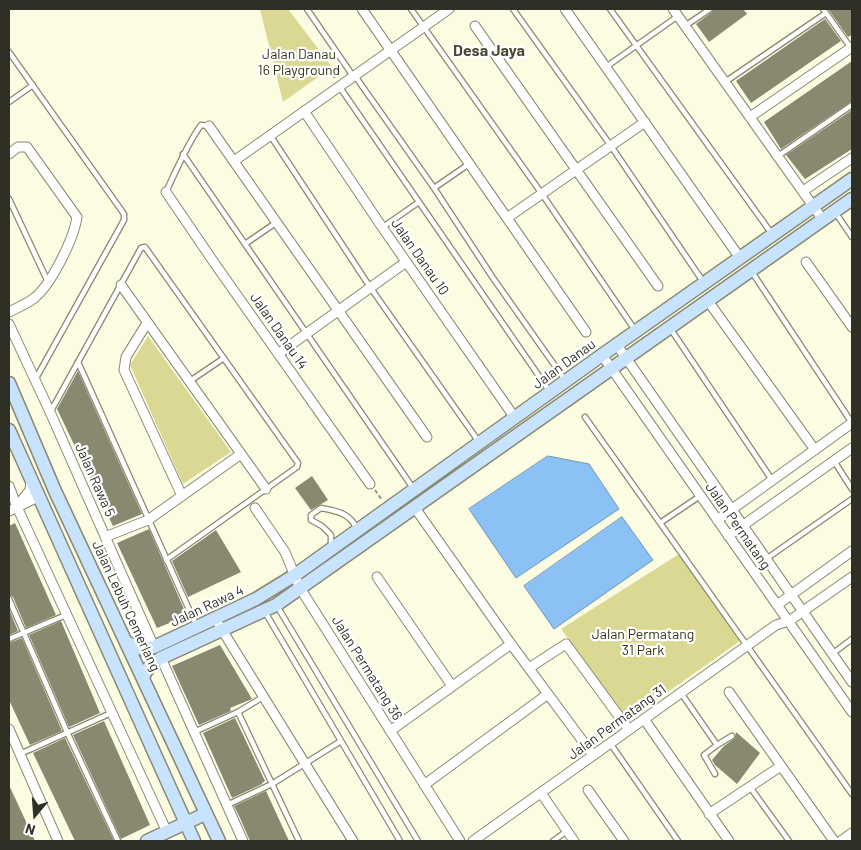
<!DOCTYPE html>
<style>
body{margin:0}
#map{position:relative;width:861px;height:850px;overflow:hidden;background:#fcfce3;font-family:Barlow,sans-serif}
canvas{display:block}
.frame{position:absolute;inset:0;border:10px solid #302f26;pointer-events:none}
.north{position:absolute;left:10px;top:790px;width:50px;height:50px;-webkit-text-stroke:4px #fff;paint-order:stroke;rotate:198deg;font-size:14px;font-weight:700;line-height:20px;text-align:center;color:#302f26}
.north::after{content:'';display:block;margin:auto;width:18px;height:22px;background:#302f26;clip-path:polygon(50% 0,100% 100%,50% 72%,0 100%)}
</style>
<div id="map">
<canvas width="861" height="850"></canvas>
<div class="frame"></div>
<div class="north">N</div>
</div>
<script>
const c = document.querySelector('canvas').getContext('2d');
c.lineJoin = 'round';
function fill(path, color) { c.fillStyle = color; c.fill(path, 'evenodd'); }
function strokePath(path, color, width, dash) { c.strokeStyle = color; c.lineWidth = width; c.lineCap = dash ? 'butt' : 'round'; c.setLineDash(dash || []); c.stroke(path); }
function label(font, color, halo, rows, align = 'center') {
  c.font = font + ' Barlow,sans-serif'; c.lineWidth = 4.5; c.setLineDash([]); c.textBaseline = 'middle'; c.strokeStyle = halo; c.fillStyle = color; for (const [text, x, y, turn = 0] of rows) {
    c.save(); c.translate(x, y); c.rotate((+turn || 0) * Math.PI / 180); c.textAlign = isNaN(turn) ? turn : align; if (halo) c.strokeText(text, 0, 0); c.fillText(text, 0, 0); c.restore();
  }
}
fill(new Path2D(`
 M260 9H288L332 67 283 102Z
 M148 336 231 452 183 484 130 365Z
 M679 554 740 641 628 720 561 629Z`), '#dad892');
const water = new Path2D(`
 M548 456 589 464 619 509 516 578 469 509Z
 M622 517 653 560 554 629 524 586Z`);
fill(water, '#8cc1f5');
strokePath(water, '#7095b7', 1);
fill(new Path2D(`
 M714 9H743L747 14 709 42 696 24 712 12Z
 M828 9H852V35L848 37Z
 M825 19 841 41 751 103 736 81Z
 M852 61V101L781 149 764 122Z
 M852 110V149L805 179 786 155Z
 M78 371 142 514 113 526 57 409Z
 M312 476 328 500 311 510 295 488Z
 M15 523 56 615 26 628 13 597 9 595V526Z
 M149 529 187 616 157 628 117 543Z
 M216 530 241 572 188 597 172 561Z
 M9 609 18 631 9 635Z
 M61 621 100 713 69 727 29 635Z
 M22 638 62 731 30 745 9 700V643Z
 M220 645 252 699 230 708 231 711 199 725 172 666Z
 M235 718 265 781 262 783V784L232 798 203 733Z
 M104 721 150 825 121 839 73 735Z
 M736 732 760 753 737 784 715 765 712 760 724 746 735 738Z
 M65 738 114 841H75L33 753Z
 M9 785 35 841H9Z
 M266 791 289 841H250L240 818 234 806Z`), '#898972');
const lane = new Path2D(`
 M307 9 353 76
 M411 9 542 194 635 330
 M513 9 611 146 704 283
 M610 9 772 234
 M826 13 851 48
 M685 26 710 9
 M9 52 124 214V220L35 380
 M606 67 678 16
 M355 76 434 188 493 278 565 380
 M725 82 826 13 823 9
 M339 86 550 392
 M9 102 33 85
 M270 135 370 287 479 442
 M183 154 413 488
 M778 156 852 105
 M434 188 469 164
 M166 192C177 169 186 146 201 125L209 126
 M9 199 48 282
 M835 212 852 237
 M383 227 419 202
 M245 244 277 222
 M752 272 852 423
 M670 328 772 480
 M78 362 196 625
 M190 381 224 358
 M51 411 141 248 145 247 298 463 297 467 166 560
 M585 417 852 794
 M834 461 852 489
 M660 523 700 496
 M331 545V535L322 526 311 520V515L321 508C337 511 350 513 357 529
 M766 559 852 499
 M9 599 67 732 118 841
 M277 606 418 841
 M265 612 400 841
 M9 639 66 615
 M832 654 852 639
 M681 693 717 745 704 755 715 774
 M238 712 263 697
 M194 732 238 712 299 841
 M610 743 678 841
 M717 745 732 736
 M20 754 111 713
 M750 787 789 841
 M227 805 272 784 341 741
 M553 841 567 831`);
const street = new Path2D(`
 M362 9 586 332
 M565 9 740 258
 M673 9 823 220
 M475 26 658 286
 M304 111 382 227 515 418
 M750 117 852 47
 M209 126 427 437
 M9 154 18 147H27L77 217C74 238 51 286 33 299 26 304 17 308 9 312
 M234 161 449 9
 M803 191 852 158
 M166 192 215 264 370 484
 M507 218 645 122
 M806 262 852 327
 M121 285 266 489
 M708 301 815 450
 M147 323 126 357 124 370 182 496
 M9 324 50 412 154 647
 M617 345 852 682
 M278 354 406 262
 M602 355 852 712
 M9 486 17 507 167 832
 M18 505 30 490 31 480
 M255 508 285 552 300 588 460 841
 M415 508 511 644 593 755
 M9 511 38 497
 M717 520 852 423
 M728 536 852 448
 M105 537 148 520 241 454
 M377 577 452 686
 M777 605 852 551
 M219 625 353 841
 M161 658 243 841
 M529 668 566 644 629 730
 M729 692 834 841
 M644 719 729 841
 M9 729 58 841
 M390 731 511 644
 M424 785 548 694
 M588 790 624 841
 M541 793 574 841
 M709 814 781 766
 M473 841 776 625 789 621 852 577
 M841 841 852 833`);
const secondary = new Path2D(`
 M9 383 55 491 219 841
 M9 430 194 841
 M128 643 142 649 154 647 256 599 295 575 602 355 852 179
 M143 678C147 667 152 664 161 658L276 605 852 199
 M147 841 205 814`);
strokePath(lane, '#898972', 7);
strokePath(street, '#898972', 11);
strokePath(secondary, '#898972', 15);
strokePath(new Path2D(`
 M329 70 335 78
 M375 490 382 500`), '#959584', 2, [4, 2.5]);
strokePath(lane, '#fff', 4.5);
strokePath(street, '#fff', 9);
strokePath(secondary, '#c7e3fd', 12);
label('14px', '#373516', '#fff', [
 ["Jalan Danau",299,54],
 ["16 Playground",299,70],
 ["Jalan Permatang",643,634],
 ["31 Park",643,650]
]);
label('14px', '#302f26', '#fff', [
 ["Jalan Danau 10",420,257,55],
 ["Jalan Danau 14",279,331,55],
 ["Jalan Danau",564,364,-36],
 ["Jalan Rawa 5",95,480,66],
 ["Jalan Permatang",738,526,55],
 ["Jalan Lebuh Cemerlang",126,606,65],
 ["Jalan Rawa 4",207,606,-25],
 ["Jalan Permatang 36",367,668,58],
 ["Jalan Permatang 31",617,722,-36]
]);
label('bold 16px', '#4b4a36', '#fff', [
 ["Desa Jaya",489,51]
]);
</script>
